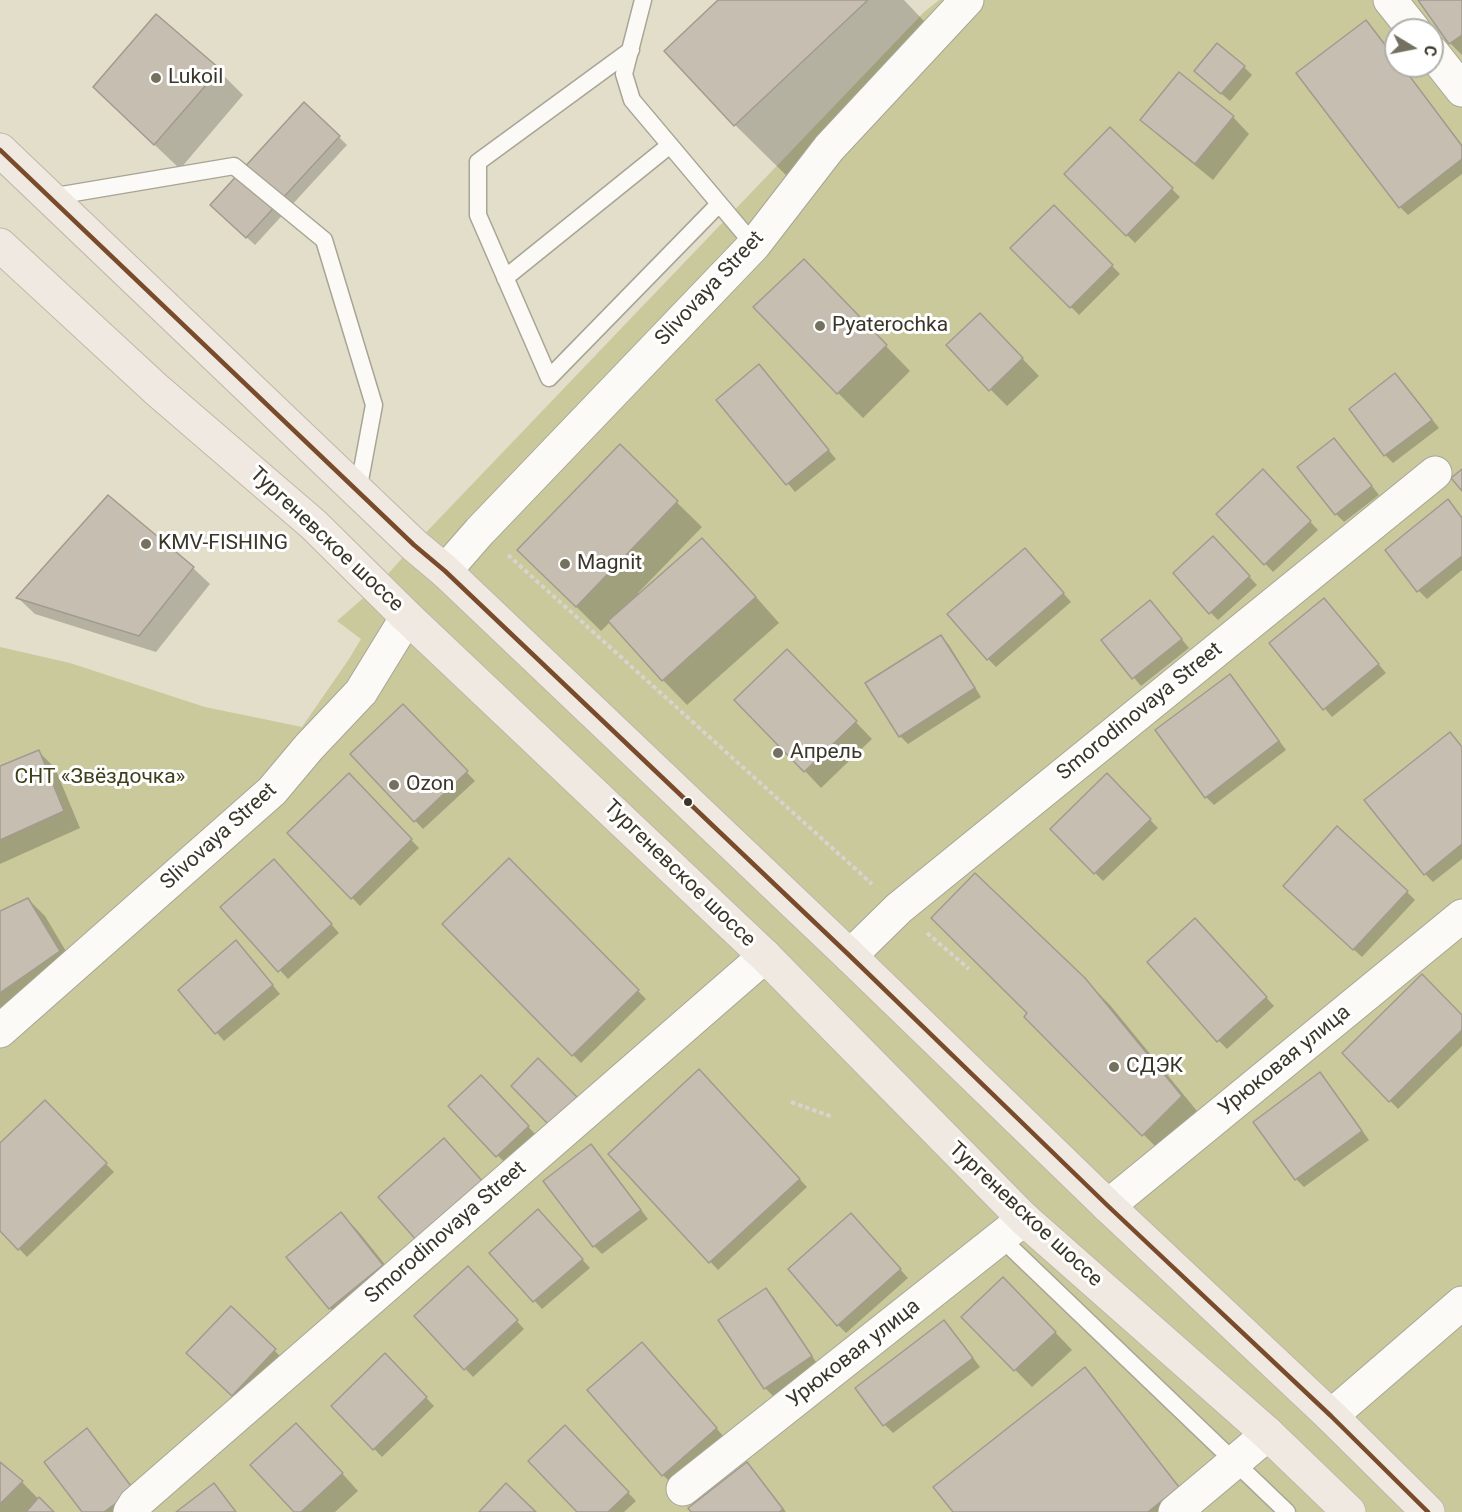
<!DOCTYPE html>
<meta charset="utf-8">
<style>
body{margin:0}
#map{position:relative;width:1462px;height:1512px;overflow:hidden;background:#e2deca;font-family:Roboto,sans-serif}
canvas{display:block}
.north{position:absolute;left:1384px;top:18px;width:60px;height:60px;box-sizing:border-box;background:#fff;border:2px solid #b0afa9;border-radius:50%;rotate:100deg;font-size:16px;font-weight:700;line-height:24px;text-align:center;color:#3a3729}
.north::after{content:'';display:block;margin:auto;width:21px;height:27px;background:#757161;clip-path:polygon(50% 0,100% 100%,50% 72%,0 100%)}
</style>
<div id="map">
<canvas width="1462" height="1512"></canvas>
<div class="north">С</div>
</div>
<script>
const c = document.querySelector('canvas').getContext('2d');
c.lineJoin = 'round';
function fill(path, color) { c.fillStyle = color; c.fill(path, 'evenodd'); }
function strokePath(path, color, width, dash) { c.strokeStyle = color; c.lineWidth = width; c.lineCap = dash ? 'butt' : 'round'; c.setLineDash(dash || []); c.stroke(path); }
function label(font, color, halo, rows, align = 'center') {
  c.font = font + ' Roboto,sans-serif'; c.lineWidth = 6; c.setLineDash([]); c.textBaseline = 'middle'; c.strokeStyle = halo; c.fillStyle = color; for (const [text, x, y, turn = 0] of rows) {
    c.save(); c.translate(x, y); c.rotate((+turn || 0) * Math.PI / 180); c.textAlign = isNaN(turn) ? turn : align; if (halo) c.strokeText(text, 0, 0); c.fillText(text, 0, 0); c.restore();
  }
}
fill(new Path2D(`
 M939 0H1462V1512H0V647L70 663 205 707 302 727 349 659 361 639 337 621 377 586 414 545 924 12ZM1396 30H1432V66H1396Z`), '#cac99c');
fill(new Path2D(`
 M720 0H904L941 39 791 180 735 125 666 51Z
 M1420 0H1462V55L1450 43Z
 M1366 22 1374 30 1396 58V66H1402L1462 145V174L1408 215 1400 207Z
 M1244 67 1252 75 1230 101 1204 79Z
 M219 71 243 95 180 169 120 112Z
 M1233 117 1249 134 1213 180 1159 136 1142 120Z
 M1110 129 1180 197 1135 243 1066 174Z
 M339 137 347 145 255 245 220 213Z
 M1054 207 1120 274 1079 315 1012 248Z
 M828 286 910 371 863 418 838 393Z
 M997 332 1039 376 1007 406 990 389Z
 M759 366 836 459 795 492 718 400Z
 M1395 375 1403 383 1439 428 1393 463 1385 455Z
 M1334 440 1342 448 1379 495 1344 522 1336 514Z
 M620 447 702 527 638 593 640 595 702 540 727 564 779 623 687 705 663 680 611 621 601 631 544 575Z
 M1271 480 1318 530 1273 572 1218 514Z
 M1455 510 1462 518V570L1427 599 1419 591Z
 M1221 546 1257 585 1218 620 1210 612Z
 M1033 558 1071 602 996 667 988 659Z
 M193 568 210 584 156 652 35 614 18 598Z
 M1332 608 1386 673 1332 717 1271 644Z
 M1158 610 1189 648 1141 686 1103 641Z
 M941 637 949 645 981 697 908 744 900 736Z
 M804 668 872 739 821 788 805 771Z
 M1230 676 1238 684 1286 750 1214 805 1206 797Z
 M403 706 475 781 423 829 352 754Z
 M1462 747V859L1433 882 1425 874Z
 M39 752 55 768 80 828 0 864V767Z
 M349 775 419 848 360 906 289 833Z
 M1107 775 1158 828 1103 881 1052 829Z
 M509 860 646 999 581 1063 445 924Z
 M282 869 339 933 288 979 222 907Z
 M1407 892 1415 900 1362 957 1293 894Z
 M28 899 45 916 76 968 0 1016V913Z
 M1203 928 1274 1006 1227 1049 1219 1041Z
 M244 950 280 994 224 1041 180 990Z
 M1084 979 1110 1005 1206 1122 1168 1159 1026 1017Z
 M1462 1017V1046L1398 1109 1344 1053Z
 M1320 1074 1328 1083 1369 1140 1304 1187 1296 1179Z
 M481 1077 536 1135 505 1163 450 1106Z
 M707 1079 807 1187 718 1270 610 1154Z
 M45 1102 114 1172 27 1257 0 1229V1146Z
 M591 1146 599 1154 648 1219 602 1254 594 1246 545 1181Z
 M341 1214 358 1231 399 1282 346 1325 330 1308Z
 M546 1219 590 1268 542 1309 491 1253Z
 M859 1223 908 1278 846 1333 838 1325Z
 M476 1276 524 1329 473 1377 416 1316Z
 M766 1289 774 1298 818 1365 773 1396 765 1388Z
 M1020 1295 1072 1350 1032 1387 963 1317Z
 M231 1308 283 1359 241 1403 188 1353Z
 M952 1330 980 1367 893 1433 885 1425 857 1389Z
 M650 1352 724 1437 671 1483 663 1475Z
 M385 1355 434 1406 382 1457 333 1406Z
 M1085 1369 1093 1377 1186 1496 1166 1512H955Z
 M565 1427 636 1501 624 1512H579Z
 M313 1441 358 1491 335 1512H296Z
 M46 1462 140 1499 123 1512H84Z
 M0 1464 22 1482 51 1512H0Z
 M747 1464 755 1472 786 1512H693Z`), '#0003');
const building = new Path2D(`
 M718 0H868L734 126 664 51Z
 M1418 0H1462V35L1449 44Z
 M156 14 220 69 154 145 93 87Z
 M1366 20 1396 59V66H1402L1462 146V159L1399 208 1296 73Z
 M1217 43 1245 66 1221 94 1194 71Z
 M1179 72 1234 116 1195 164 1140 120Z
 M304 102 340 136 246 238 210 205Z
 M1110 127 1173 188 1126 236 1064 174Z
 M1054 205 1113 265 1070 308 1010 248Z
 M804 259 887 345 837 394 753 307Z
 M980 313 1023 358 989 391 946 345Z
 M759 364 829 450 786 485 716 400Z
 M1395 373 1432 420 1384 456 1349 409Z
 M1334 438 1372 486 1335 515 1297 467Z
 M620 444 678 501 576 607 517 550Z
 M1263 469 1311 521 1264 565 1216 514Z
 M1462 469V491L1451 478Z
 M108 495 194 567 139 636 16 598Z
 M1448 499 1462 518V556L1417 592 1385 550Z
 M1213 536 1250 576 1209 614 1173 573Z
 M702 538 756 597 662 681 608 621Z
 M1025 548 1064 593 987 660 947 614Z
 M1324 598 1379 664 1323 710 1269 643Z
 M1150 600 1182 639 1132 679 1101 640Z
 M941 635 975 688 899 737 865 683Z
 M787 649 857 721 804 772 734 700Z
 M1230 674 1279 741 1205 798 1155 730Z
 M403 704 468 771 414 822 350 754Z
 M1450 732 1462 747V844L1424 875 1364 800Z
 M39 750 64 811 0 840V766Z
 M349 773 412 839 351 899 287 833Z
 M1107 773 1151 819 1094 874 1050 829Z
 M1337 826 1408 891 1353 950 1283 886Z
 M509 858 639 990 572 1056 442 924Z
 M274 859 332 924 278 972 220 907Z
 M975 873 1085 978 1182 1096 1142 1136 1024 1017 1027 1013 931 918Z
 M28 898 60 951 0 993V911Z
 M1195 918 1267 997 1217 1042 1147 962Z
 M236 940 273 985 215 1034 178 990Z
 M1422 974 1462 1015V1030L1389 1102 1342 1053Z
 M538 1058 577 1097 549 1125 511 1086Z
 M699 1069 800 1179 709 1263 608 1154Z
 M1320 1072 1362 1131 1295 1180 1253 1122Z
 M481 1075 529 1126 496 1157 448 1106Z
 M45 1100 107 1163 18 1250 0 1231V1143Z
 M444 1138 484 1183 418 1242 378 1197Z
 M591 1144 641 1210 593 1247 543 1181Z
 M538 1209 583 1259 533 1302 489 1253Z
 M341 1212 383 1265 329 1309 286 1257Z
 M851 1213 901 1269 837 1326 788 1269Z
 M468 1266 518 1320 464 1370 414 1316Z
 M1003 1277 1056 1332 1014 1371 961 1317Z
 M766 1288 812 1356 764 1389 718 1320Z
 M231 1306 276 1349 232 1396 186 1353Z
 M944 1320 973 1358 883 1426 855 1388Z
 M642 1342 717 1428 662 1476 587 1390Z
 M385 1353 427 1397 373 1450 331 1406Z
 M1085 1367 1179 1487 1148 1512H953L933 1487Z
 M296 1423 343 1473 301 1512H294L250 1465Z
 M565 1425 629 1492 608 1512H577L528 1461Z
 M87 1428 134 1490 104 1512H82L44 1462Z
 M0 1462 23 1481 0 1504Z
 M747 1462 783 1509 779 1512H691L688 1508Z
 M214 1483 236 1512H176Z
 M506 1483 536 1512H479Z
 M39 1497 54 1512H26Z`);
fill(building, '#c7beb2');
strokePath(building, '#a39a8f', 1.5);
const lane = new Path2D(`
 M643 0 624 74 632 100 754 245
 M631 50 478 162V215L549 378 719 204
 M50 197 234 166 324 240 374 405 358 491
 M505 278 670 145
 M1001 1238 1287 1512`);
const street = new Path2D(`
 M1390 0 1414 30
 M1432 52 1462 90
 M445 571 480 531 754 245 829 148 967 0
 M850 956 899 908 1435 473
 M0 1031 272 791 309 747 361 692 407 617
 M1108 1206 1462 916
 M1331 1416 1462 1303
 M683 1489 1024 1219
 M130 1512 135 1504 765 956
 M1175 1512 1268 1434`);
const highway = new Path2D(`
 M0 150 414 545 445 571 850 956 1108 1206 1331 1416 1428 1512
 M0 245 157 390 314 525 407 617 765 956 1024 1219 1268 1434 1349 1512`);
strokePath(lane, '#a8a595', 19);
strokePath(street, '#a8a595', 35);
strokePath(highway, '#bfb7a8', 35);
strokePath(new Path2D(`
 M508 555 872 884
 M927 933 969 969
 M791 1102 833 1117`), '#d5d4cd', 4, [4.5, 3]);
strokePath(lane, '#fbfaf7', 16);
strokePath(street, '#fbfaf7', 33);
strokePath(highway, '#f0e9e1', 33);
strokePath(new Path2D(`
 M0 150 414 545 445 571 850 956 1108 1206 1331 1416 1428 1512`), '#7a4b2a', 4.5);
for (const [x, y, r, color] of [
 [156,78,6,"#757161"],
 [820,326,6,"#757161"],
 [146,544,6,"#757161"],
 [565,564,6,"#757161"],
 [778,753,6,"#757161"],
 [394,785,6,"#757161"],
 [688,802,5,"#3a3729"],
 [1114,1067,6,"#757161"]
]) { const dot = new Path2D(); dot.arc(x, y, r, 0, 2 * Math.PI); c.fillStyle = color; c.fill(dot); strokePath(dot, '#fff', 2); }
label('21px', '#3a3729', '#fff', [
 ["Lukoil",168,78],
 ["Pyaterochka",832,326],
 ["KMV-FISHING",158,544],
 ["Magnit",577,564],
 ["Апрель",790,753],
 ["Ozon",406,785],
 ["СДЭК",1126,1067]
], 'left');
label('21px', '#3a3729', '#fff', [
 ["Slivovaya Street",710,289,-47],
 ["Тургеневское шоссе",326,540,43],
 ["Smorodinovaya Street",1140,712,-39],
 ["Slivovaya Street",219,837,-42],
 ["Тургеневское шоссе",679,874,44],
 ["Урюковая улица",1285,1061,-39],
 ["Тургеневское шоссе",1025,1215,43],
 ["Smorodinovaya Street",446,1233,-41],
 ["Урюковая улица",854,1354,-38]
]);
label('21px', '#3e3f1a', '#fff', [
 ["СНТ «Звёздочка»",100,778]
]);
</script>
